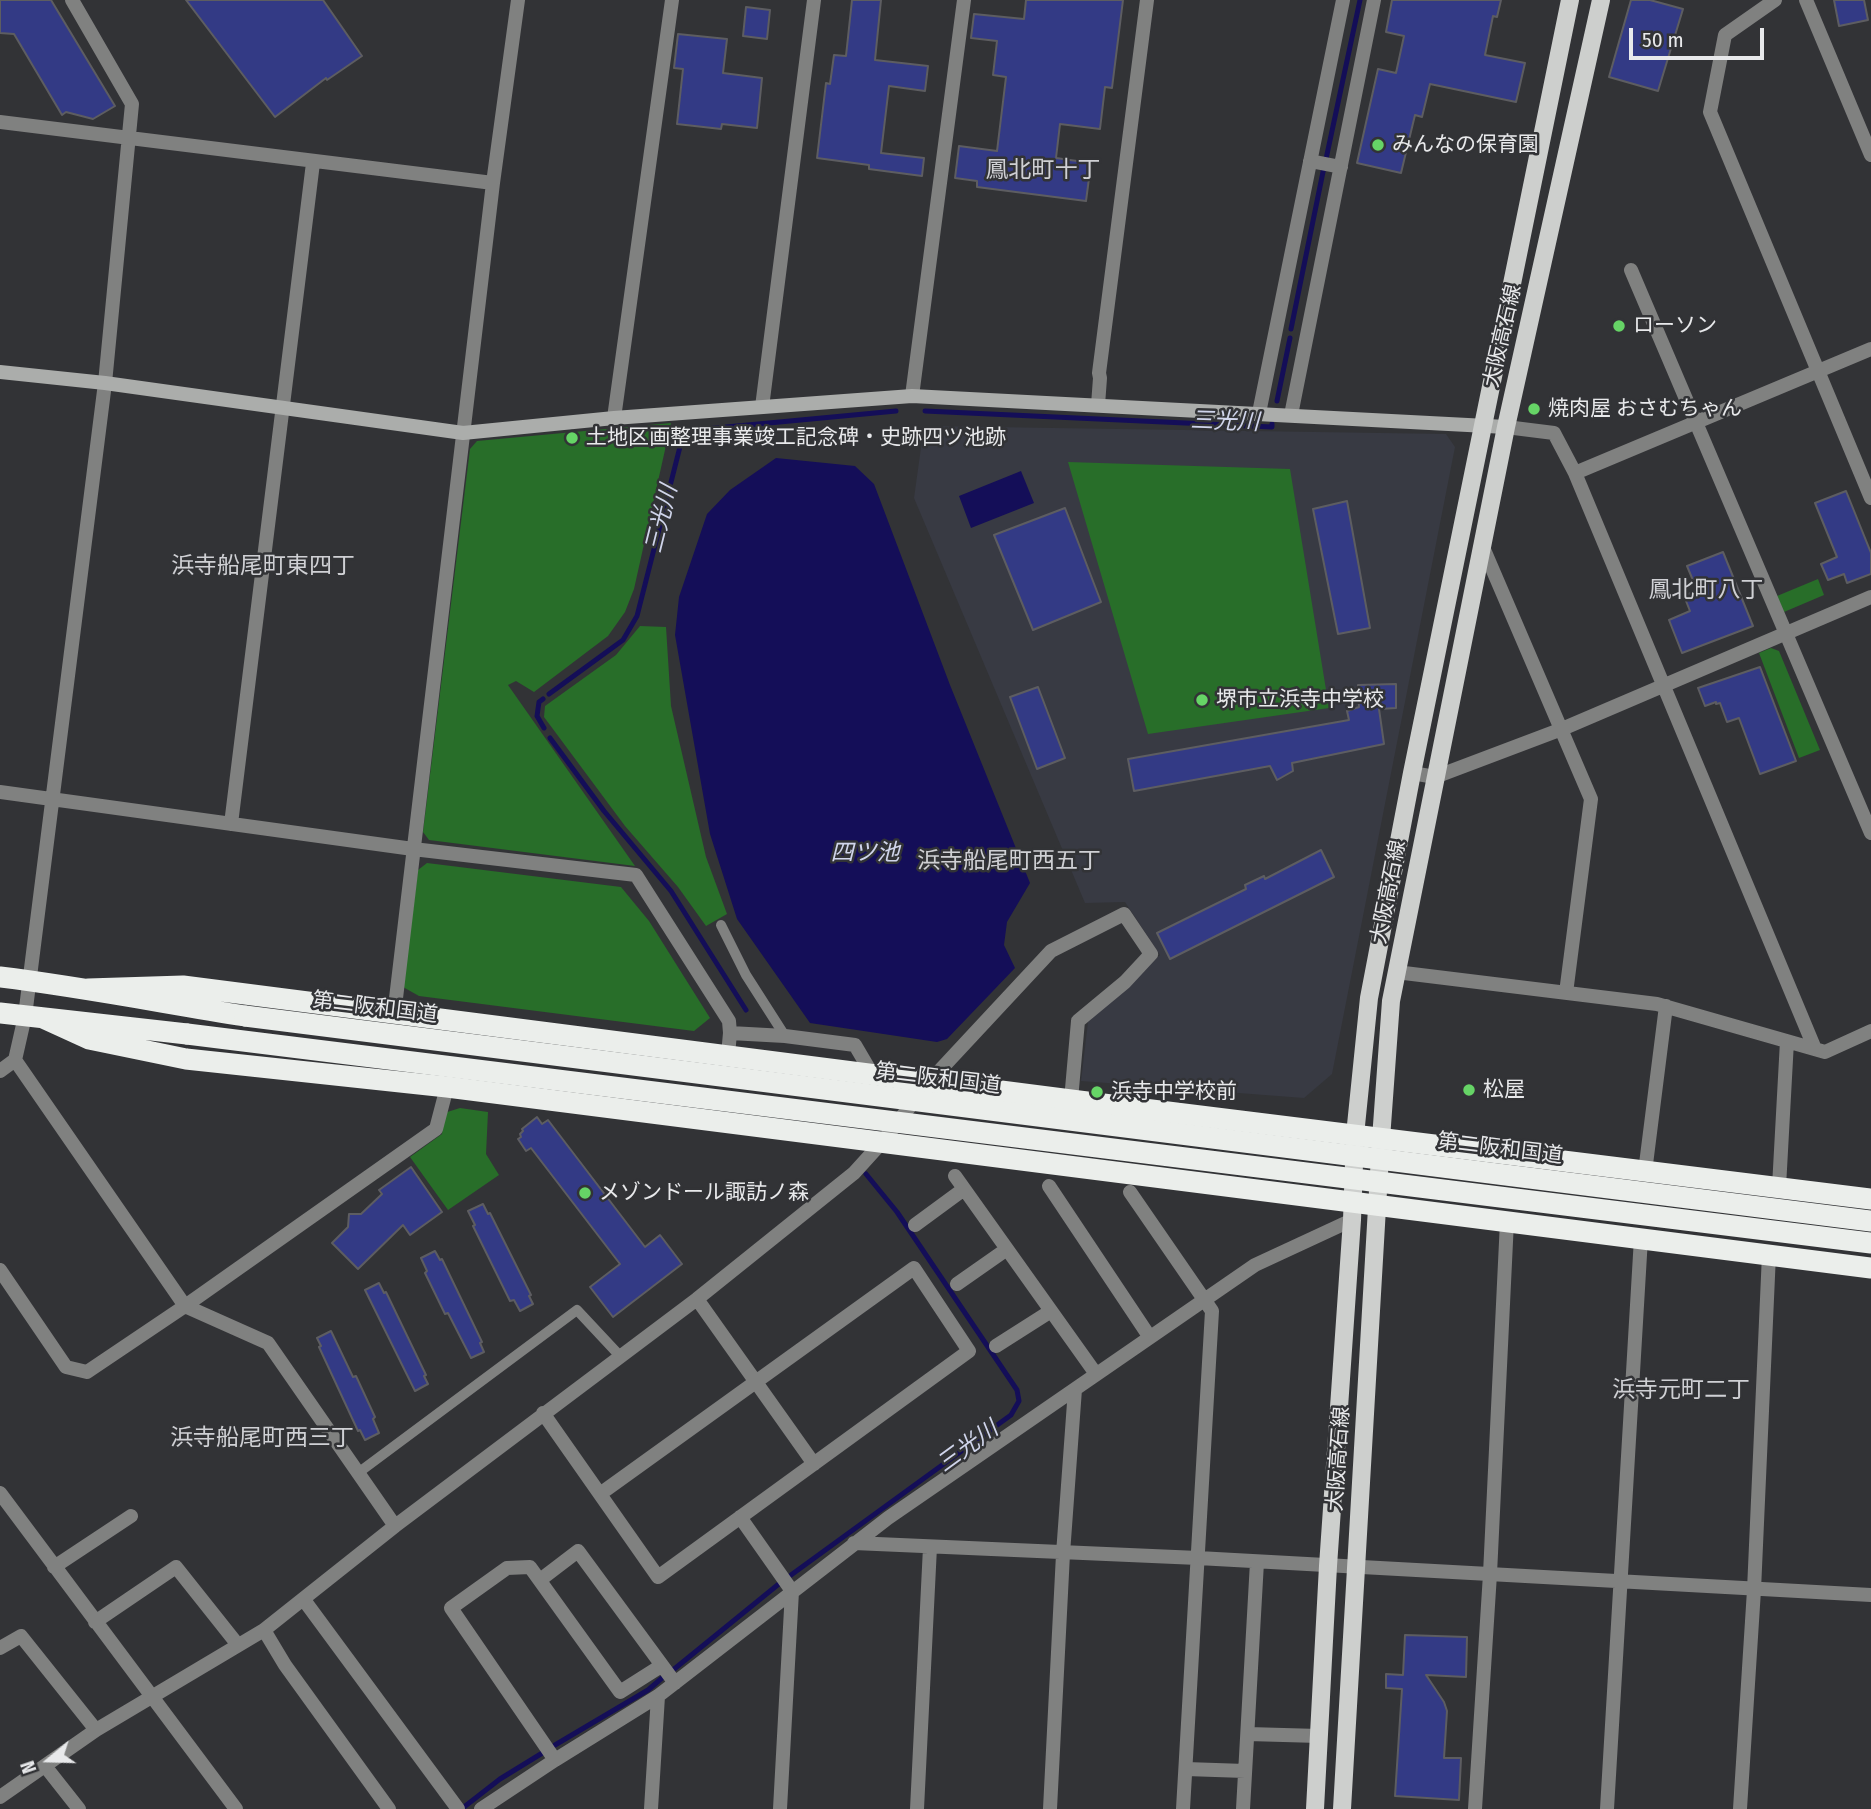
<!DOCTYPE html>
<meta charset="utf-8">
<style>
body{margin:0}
#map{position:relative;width:1871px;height:1809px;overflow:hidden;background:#323336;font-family:"Fira Sans Condensed",sans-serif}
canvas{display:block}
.north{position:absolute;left:14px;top:1725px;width:70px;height:70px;-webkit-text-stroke:5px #323336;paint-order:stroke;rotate:251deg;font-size:19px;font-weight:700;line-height:28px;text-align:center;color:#e8e9eb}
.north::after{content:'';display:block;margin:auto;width:24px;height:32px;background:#e8e9eb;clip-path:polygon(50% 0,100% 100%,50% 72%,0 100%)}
.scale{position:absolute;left:1629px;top:28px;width:135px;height:32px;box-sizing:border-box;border:4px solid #e8e9eb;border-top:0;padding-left:9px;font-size:21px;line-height:24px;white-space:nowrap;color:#e8e9eb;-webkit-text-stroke:5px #323336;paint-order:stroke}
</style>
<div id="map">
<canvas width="1871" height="1809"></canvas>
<div class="north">N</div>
<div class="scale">50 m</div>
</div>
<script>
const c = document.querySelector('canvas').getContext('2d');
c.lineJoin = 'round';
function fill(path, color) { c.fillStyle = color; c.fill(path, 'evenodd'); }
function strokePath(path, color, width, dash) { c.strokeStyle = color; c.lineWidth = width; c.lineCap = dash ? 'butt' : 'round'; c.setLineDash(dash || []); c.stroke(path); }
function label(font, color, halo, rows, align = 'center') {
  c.font = font + ' "Fira Sans Condensed","Noto Sans JP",sans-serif'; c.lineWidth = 5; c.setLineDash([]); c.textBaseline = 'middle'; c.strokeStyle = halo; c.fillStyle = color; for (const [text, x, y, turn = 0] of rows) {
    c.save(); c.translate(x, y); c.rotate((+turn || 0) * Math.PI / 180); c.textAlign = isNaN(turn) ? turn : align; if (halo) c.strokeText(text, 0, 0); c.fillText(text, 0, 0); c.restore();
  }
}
fill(new Path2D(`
 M924 426 1446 434 1455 447 1332 1074 1304 1098 1081 1081 1088 1022 1160 955 1125 902 1085 903 914 498Z`), '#383a43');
fill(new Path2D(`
 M671 423 634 589 625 612 608 636 534 692 516 681 508 685 635 866 429 840 423 832 470 449 477 441Z
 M1068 462 1290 469 1329 708 1148 734Z
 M1818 579 1824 595 1784 612 1777 596Z
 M640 626 666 627 671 706 706 857 727 914 706 926 678 887 625 826 544 717 545 706 616 655Z
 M1771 648 1779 651 1820 750 1799 758 1759 653Z
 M427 863 621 887 649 921 710 1018 694 1031 419 996 403 987 418 870Z
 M460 1108 488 1112 486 1154 499 1175 448 1210 410 1157 442 1134 444 1113Z`), '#286e29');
fill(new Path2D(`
 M776 458 855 466 874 484 950 685 1030 883 1007 922 1004 945 1015 968 947 1039 937 1042 810 1023 737 919 710 834 675 635 679 597 707 514 730 490Z
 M1021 471 1034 503 971 528 959 496Z`), '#140e58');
strokePath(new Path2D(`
 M1326 159 1360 0
 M1291 329 1324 167
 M1277 401 1290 338
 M925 411 1272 427V424
 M549 694 623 640 637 616 684 431 896 411
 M543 699 539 702 537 716 544 728
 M550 738 604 811 671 891 746 1010
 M791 1575 1011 1415 1019 1401 1017 1390 897 1212 866 1174
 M673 1670 780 1583
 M555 1745 648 1690 662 1678
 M464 1807 500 1779 544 1752`), '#140e58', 5);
const building = new Path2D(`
 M0 0H51L115 106 93 119 66 112 62 115 14 34 0 33Z
 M186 0H323L362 56 327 80 326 78 275 117Z
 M852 0H881L875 60 928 66 925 91 889 86 881 153 924 158 922 176 869 169V165L817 158 826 83 830 84 834 55 846 56Z
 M1026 0H1123L1112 88 1105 87 1100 129 1060 124 1056 158 1091 163 1086 201 977 187V181L955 178 959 146 997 151 1006 77 993 75 997 41 971 38 974 14 1024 19Z
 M1392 0H1501L1497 17 1493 16 1485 55 1525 63 1516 102 1430 84 1422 117 1415 115 1401 173 1357 163 1378 69 1396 73 1404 36 1386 32Z
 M1631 0H1650L1683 9 1658 91 1609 77Z
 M1834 0H1864L1868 20 1839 26Z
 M746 7 770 10 767 39 743 36Z
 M678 34 727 39 723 73 762 78 757 128 722 124 721 129 677 124 683 69 674 68Z
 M1846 491 1871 553V574L1847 583 1844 574 1828 580 1821 564 1837 557 1815 503Z
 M1347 501 1370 628 1338 634 1313 509Z
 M1065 508 1101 602 1033 630 994 535Z
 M1723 552 1753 626 1682 653 1669 620 1690 611 1684 596 1697 590 1687 566Z
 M1760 667 1796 761 1760 774 1739 718 1727 722 1720 703 1716 704V702L1705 706 1698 688Z
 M1396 684V708L1379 709 1384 744 1292 763 1293 771 1277 780 1270 766 1134 791 1128 759 1349 720 1347 711 1359 707 1358 685Z
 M1038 687 1065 758 1037 769 1010 697Z
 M1321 850 1334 877 1170 959 1157 933 1246 889 1245 885 1264 876 1265 879Z
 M537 1117 542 1124 548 1120 645 1247 660 1235 682 1264 613 1317 590 1287 620 1264 531 1148 526 1151 518 1139 521 1137 520 1134 523 1131 522 1129Z
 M411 1167 442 1212 410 1235 403 1225 358 1269 332 1243 348 1227 349 1214H361L382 1194 379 1190Z
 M483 1204 488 1214 490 1213 531 1295 529 1296 533 1304 520 1311 514 1300 510 1301 473 1226 475 1225 468 1211Z
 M435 1251 440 1260 442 1259 482 1342 480 1343 484 1352 471 1358 448 1313 445 1314 425 1273 427 1271 421 1258Z
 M379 1283 384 1293 386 1292 426 1375 424 1376 428 1384 415 1391 365 1290Z
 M331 1331 353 1377 356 1376 375 1417 373 1419 379 1433 365 1440 360 1430 358 1431 319 1347 321 1346 317 1338Z
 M1405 1635 1467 1637 1466 1677 1426 1675 1444 1702 1447 1711 1444 1758H1461L1459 1800 1395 1796 1402 1689 1386 1688V1674L1403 1675Z`);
fill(building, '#333a85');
strokePath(building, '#5d5d61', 2);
strokePath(new Path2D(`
 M721 925 746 975 785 1036
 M358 1473 577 1310 620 1356`), '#808180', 10);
strokePath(new Path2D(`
 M72 0 132 104 105 383 25 1016 15 1060 185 1306 268 1343 395 1526
 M1775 0 1725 35 1710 112 1871 498
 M1806 0 1871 155
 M0 122 493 183
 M1310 161 1341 167
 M1631 270 1871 833
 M912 396 964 0
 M1098 405 1100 378 1099 373 1147 0
 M762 407 814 0
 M1259 413 1343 0
 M1291 415 1374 0
 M614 418 672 0
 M1506 427 1554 433 1575 473 1815 1049
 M1575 473 1871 349
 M1482 545 1591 799 1566 993
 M1412 773 1435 777 1562 729 1871 597
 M0 792 413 849 636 875 729 1021 730 1033
 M231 824 313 163
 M1396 972 1657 1004 1825 1052 1871 1031
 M394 1015 493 183 518 0
 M728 1055 730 1033 785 1036 855 1045 872 1074
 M0 1071 15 1060
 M1645 1172 1666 1006
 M955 1176 1096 1374
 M1049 1186 1149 1336
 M1779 1187 1787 1041
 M1130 1192 1212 1311 1183 1809
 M915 1225 964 1189
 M0 1270 66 1367 87 1372 185 1306 436 1129 447 1087
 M957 1284 1007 1249
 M697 1299 814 1464
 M996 1346 1051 1311
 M543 1413 658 1577 969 1351 914 1268 600 1494
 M0 1493 236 1809
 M740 1517 792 1591 780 1809
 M854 1543 1198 1558 1871 1595
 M54 1567 131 1516
 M540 1580 578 1551 675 1683
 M304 1600 458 1809
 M95 1622 176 1567 238 1645
 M264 1630 285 1665 389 1809
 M0 1648 21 1636 96 1730
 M1248 1734 1319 1736
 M555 1760 451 1608 507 1568 530 1567 620 1692 661 1666
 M45 1766 79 1809
 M1186 1769 1245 1771
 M0 1797 96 1730 264 1630 395 1526 697 1299 854 1173 883 1141 929 1082 1051 951 1124 914 1151 954 1125 982 1078 1021 1071 1100
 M481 1809 555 1760 658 1696 888 1518 1255 1265 1352 1220
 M651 1809 658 1696
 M917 1809 930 1547
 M1050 1809 1063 1554 1075 1389
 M1243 1809 1257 1562
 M1475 1809 1490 1574 1507 1221
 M1607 1809 1641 1238
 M1740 1809 1754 1590 1769 1254`), '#808180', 14);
strokePath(new Path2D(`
 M0 372 105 383 463 433 614 418 912 396 1506 427`), '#abadab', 14);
strokePath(new Path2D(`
 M1315 1809 1328 1566 1352 1220 1355 1135 1369 998 1412 773 1570 0
 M1342 1809 1381 1139 1391 1001 1506 427 1601 0`), '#cdcfcd', 18);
strokePath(new Path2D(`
 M0 977C82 987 163 1003 245 1016
 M88 989 183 986 1071 1100 1871 1199
 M0 1013 187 1034
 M43 1018 89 1039 186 1059 447 1087 1871 1268`), '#ebeeeb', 21);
strokePath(new Path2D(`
 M245 1016 1871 1221
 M187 1034 1871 1243`), '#ebeeeb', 21);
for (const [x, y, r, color] of [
 [1378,145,7,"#66d466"],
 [1619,326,7,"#66d466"],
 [1534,409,7,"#66d466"],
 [572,438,7,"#66d466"],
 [1202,700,7,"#66d466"],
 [1469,1090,7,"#66d466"],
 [1097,1092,7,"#66d466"],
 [585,1193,7,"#66d466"]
]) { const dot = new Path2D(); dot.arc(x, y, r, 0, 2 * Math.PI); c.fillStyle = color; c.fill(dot); strokePath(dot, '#323336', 2.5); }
label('21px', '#e8e9eb', '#323336', [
 ["みんなの保育園",1392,145],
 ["ローソン",1633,326],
 ["焼肉屋 おさむちゃん",1548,409],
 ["土地区画整理事業竣工記念碑・史跡四ツ池跡",586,438],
 ["堺市立浜寺中学校",1216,700],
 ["松屋",1483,1090],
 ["浜寺中学校前",1111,1092],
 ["メゾンドール諏訪ノ森",599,1193]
], 'left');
label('21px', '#e8e9eb', '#323336', [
 ["大阪高石線",1503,336,-77],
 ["大阪高石線",1389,892,-79],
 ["第二阪和国道",375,1008,7],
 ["第二阪和国道",938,1079,7],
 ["第二阪和国道",1500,1149,7],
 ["大阪高石線",1339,1459,-86]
]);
label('23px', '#cfd0d4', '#323336', [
 ["鳳北町十丁",1043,171],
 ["浜寺船尾町東四丁",263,567],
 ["鳳北町八丁",1706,591],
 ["浜寺船尾町西五丁",1009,862],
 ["浜寺元町二丁",1681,1391],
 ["浜寺船尾町西三丁",262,1439]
]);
label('italic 23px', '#d0d5eb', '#323336', [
 ["三光川",1225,422,2],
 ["三光川",662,519,-76],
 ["四ツ池",865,854],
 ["三光川",968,1447,-36]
]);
</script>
